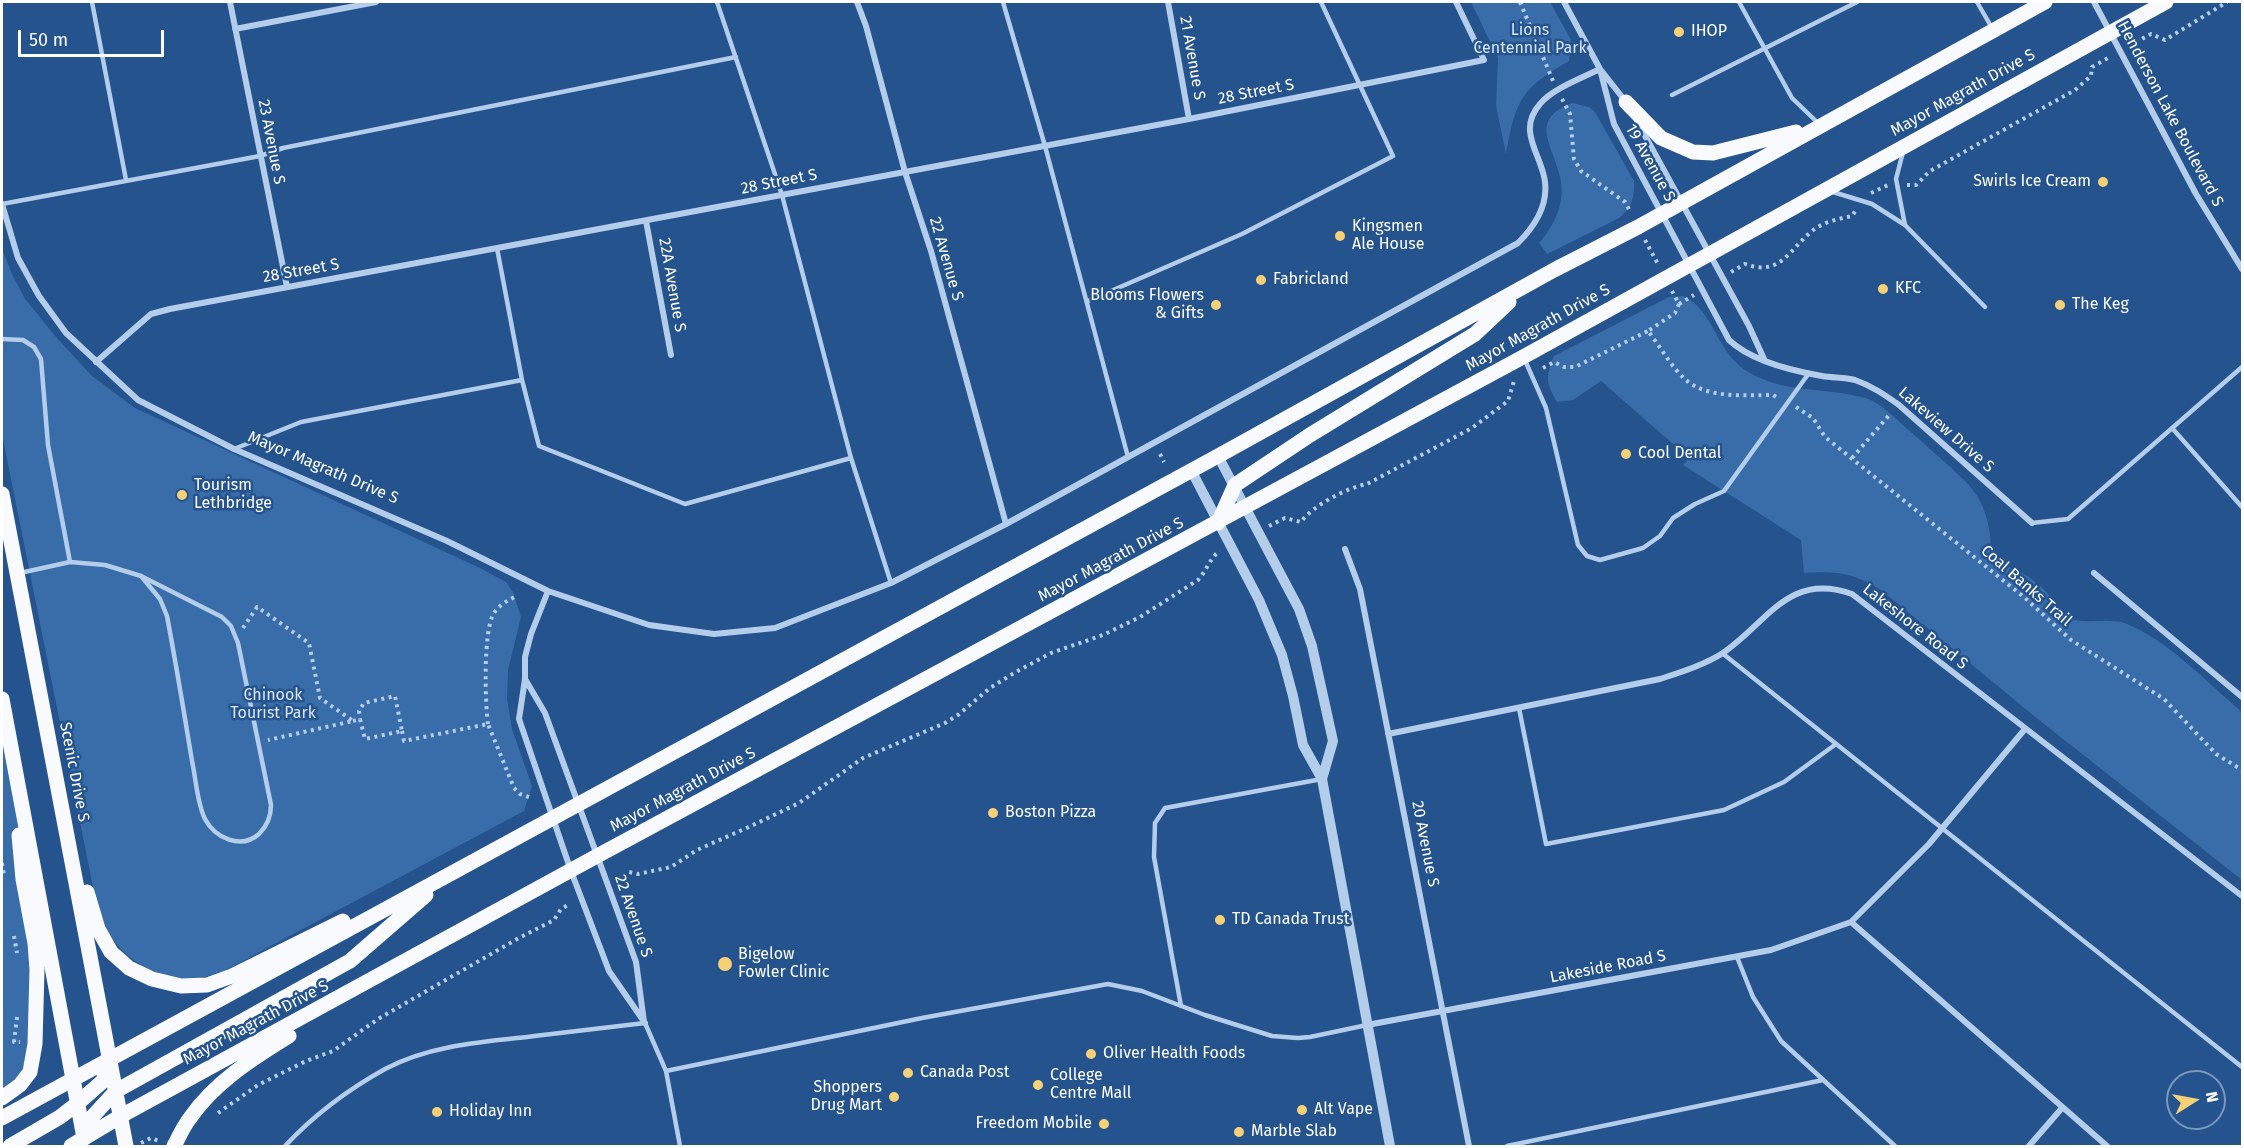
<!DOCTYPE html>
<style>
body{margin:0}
#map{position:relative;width:2244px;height:1148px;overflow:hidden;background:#24538d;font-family:"Fira Sans",sans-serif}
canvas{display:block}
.frame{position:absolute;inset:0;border:3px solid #fff;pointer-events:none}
.north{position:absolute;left:2166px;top:1070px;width:60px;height:60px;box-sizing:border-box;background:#24538d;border:2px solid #7c98bb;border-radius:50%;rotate:79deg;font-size:16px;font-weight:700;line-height:24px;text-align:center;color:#fff}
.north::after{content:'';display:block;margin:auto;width:21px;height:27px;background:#f5d077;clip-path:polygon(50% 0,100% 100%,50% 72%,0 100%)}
.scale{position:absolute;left:18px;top:30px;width:146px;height:27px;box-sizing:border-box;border:3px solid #fff;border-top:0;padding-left:8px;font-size:18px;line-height:21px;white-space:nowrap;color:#fff;-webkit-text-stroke:4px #24538d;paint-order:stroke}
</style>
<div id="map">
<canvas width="2244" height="1148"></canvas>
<div class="frame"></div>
<div class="north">N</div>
<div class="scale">50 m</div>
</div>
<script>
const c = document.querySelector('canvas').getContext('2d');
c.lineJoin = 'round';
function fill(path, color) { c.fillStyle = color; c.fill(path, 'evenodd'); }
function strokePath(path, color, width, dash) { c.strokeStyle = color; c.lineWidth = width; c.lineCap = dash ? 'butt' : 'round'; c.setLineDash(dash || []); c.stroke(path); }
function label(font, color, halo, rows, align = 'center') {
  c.font = font + ' "Fira Sans",sans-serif'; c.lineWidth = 5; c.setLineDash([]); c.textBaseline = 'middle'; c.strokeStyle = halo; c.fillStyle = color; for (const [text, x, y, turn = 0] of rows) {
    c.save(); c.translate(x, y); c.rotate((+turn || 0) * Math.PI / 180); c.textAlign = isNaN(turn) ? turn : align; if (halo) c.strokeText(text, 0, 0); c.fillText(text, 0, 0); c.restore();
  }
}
fill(new Path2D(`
 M1471 2H1550L1571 40 1569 61C1520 89 1516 101 1506 154L1496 106 1498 58Z
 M1572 103 1589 107 1595 112 1634 181C1635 198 1631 208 1619 218L1547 254 1539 243C1555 225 1566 201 1560 177 1553 145 1528 120 1572 103Z
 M2 249 12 274 25 299 56 337 92 376 135 408 480 568 506 582 513 592 521 617 508 670 507 699 512 729 532 786 524 811 224 971C216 973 209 976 201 978 169 984 133 966 114 941 108 934 104 925 99 917L2 434Z
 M1683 296C1716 311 1715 354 1750 373 1780 391 1818 388 1852 395 1858 396 1867 398 1873 401 1887 409 1900 423 1912 433 1930 449 1949 465 1966 482 1981 497 1987 514 1990 534 1991 542 1990 549 1994 557 2000 567 2011 566 2021 572 2029 577 2043 587 2049 595 2054 602 2056 611 2065 616 2083 627 2107 616 2127 624 2166 639 2210 685 2242 712V880L2039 720 1881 590C1852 573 1839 571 1804 573L1801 540 1683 465 1689 458 1601 381 1573 400 1557 402C1546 382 1545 378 1554 356L1669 297Z
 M2 699 10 746 23 879 35 943 33 1059 2 1098Z`), '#386daa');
strokePath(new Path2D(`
 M1520 2 1553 81
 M2129 46 2151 34 2165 40 2227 2
 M1562 99 1570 114 1574 159 1581 171 1625 202 1631 213
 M1907 185H1916L1930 171 2075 90 2091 76 2092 67 2110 57
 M1871 193 1888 185
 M1645 240 1659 266
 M1731 272 1745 264C1780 277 1789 250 1812 231 1823 222 1838 219 1852 216L1856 210
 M1672 291 1679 304
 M1679 304 1675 313 1648 331C1660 346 1671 367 1686 380 1708 399 1746 395 1773 395L1778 398
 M1679 304 1694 295
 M1543 368 1554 362 1564 367H1575L1648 331
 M1796 407 1813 418 1825 437 2025 598 2071 640 2164 699 2216 754 2242 770
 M1160 454 1164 462
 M1852 458 1891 413
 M1269 526 1285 518 1301 522C1312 506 1348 487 1367 484L1472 428 1508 401 1514 381
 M243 628 257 607 309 643 320 698 353 721 268 740
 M353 721 360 719 365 739 402 731 395 696 364 703 359 711 360 719
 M488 724C485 703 483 630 494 613 499 605 507 601 516 596
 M402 731 404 741 488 724 514 788 520 794 529 797
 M2 863 4 876
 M616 879 629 872 638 874 671 867 697 850 751 826 799 803 863 758 945 723 958 715 990 688 1014 673 1051 653 1103 635 1140 617 1198 580C1206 572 1210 557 1220 551
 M14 936 17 953
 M17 1017 14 1042H20
 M218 1113 258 1085 306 1061 333 1051 378 1019 517 939 554 920 561 909 570 904
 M141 1143 151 1138 159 1141`), '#b3cdeb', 4, [3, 4.5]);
strokePath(new Path2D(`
 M92 2 126 180
 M717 2 782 195 851 458 891 583
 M1003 2 1045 146 1128 457
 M1739 2 1792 98 1818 123
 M1977 2 1992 28
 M1672 95 1857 2
 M1903 152 1896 179 1905 225
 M1833 192 1872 204 1905 225 1985 307
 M2 204 260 156 283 148 736 57
 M497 248 522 380 539 446 685 504 851 458
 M1088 301 1242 234 1393 156 1321 2
 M2 339 23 340 34 347 41 359 48 445 70 562
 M1524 358 1546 408 1578 545 1587 556 1600 560 1643 548 1660 536 1673 518 1695 504 1724 491 1809 373
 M2172 428 2242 507
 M234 449 301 422 522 380
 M2032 523 2068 519 2242 367
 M20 573 70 562 105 565 141 576 222 617 231 626 238 643 271 805C271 816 267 826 259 834 241 850 215 838 205 819 197 803 196 779 192 761 184 712 176 664 167 616L160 599 141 576
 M1722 653 2242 1067
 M1519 708 1546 844 1724 810 1784 782 1836 744
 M1737 957 1753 997 1781 1041 1895 1146
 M1181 1006 1154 857 1155 823 1165 808 1322 779
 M666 1071 922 1018 1108 984 1142 991 1205 1015 1272 1036 1298 1038 1310 1037 1367 1025
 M285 1146C313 1116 349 1089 385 1069 428 1046 480 1042 527 1037 566 1032 605 1028 645 1023L666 1071 680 1146
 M1507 1146 1823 1080`), '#b3cdeb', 4.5);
strokePath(new Path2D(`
 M230 2 287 287
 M857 2 866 26 905 172 931 251 1006 524
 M1168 2 1189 119
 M1564 2 1600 69 1626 102
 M2094 2 2196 194 2242 269
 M235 29 376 2
 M1600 69 1614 124 1729 340C1751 361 1793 371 1822 376 1833 378 1844 377 1855 380 1872 386 1885 395 1899 405L2032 523
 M1637 121 1749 326 1764 359
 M2 204 18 258 39 296 66 333 138 400 234 449 447 541 548 591 649 625 714 634 775 628 891 583 1006 524 1518 243C1534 227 1548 207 1545 182 1542 155 1516 131 1540 104 1552 89 1582 78 1600 69
 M646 221 671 355
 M96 362 151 314 170 309 1189 119 1484 60 1456 2
 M1345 549 1360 589 1469 1146
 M2094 573 2242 697
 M548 591 531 634 525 657V679L519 719 571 871 609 971 645 1023
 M525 679 545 713 636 962 644 1022
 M1388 734 1660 679C1681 672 1704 665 1723 653 1767 623 1789 571 1852 594L2242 896
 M1851 922 2107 1146
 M1367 1025 1771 950 1851 922 1929 844 2025 729
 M2029 1146 2062 1108`), '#b3cdeb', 6);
strokePath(new Path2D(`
 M1218 456 1299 609 1312 646 1333 741 1322 779
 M1191 470 1259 600 1282 655 1293 696 1303 745 1322 779 1390 1146`), '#b3cdeb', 10);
strokePath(new Path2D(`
 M1626 102 1661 138 1693 152 1713 153 1796 132
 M2 494 126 1146
 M1218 523 1235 485 1310 435 1475 334 1509 302
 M2 699 84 1138
 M87 892 98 929 111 952 129 968 152 979 181 986 207 985 232 976 343 921
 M2 1098 20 1085 30 1072 35 1044 37 970 35 943 23 879 19 835
 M2 1118 1218 456 1554 270 1638 227 2045 2
 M85 1138 93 1116 116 1091 350 961 426 895
 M10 1146 60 1117 78 1103 103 1081 109 1061
 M71 1146 121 1116 597 856 1523 357 2166 2
 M174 1146C179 1137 183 1127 190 1118 215 1082 252 1059 289 1036`), '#f8fafe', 15);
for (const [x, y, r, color] of [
 [1679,32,6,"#f5d077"],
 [2103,182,6,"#f5d077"],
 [1340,236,6,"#f5d077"],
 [1261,280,6,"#f5d077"],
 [1883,289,6,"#f5d077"],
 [1216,305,6,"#f5d077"],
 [2060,305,6,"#f5d077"],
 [1626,454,6,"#f5d077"],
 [182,495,6,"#f5d077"],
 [993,813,6,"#f5d077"],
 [1220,920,6,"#f5d077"],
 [725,964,8,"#f5d077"],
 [1091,1054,6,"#f5d077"],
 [908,1073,6,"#f5d077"],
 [1038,1085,6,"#f5d077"],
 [894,1097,6,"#f5d077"],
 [1302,1110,6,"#f5d077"],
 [437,1112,6,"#f5d077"],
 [1104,1124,6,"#f5d077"],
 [1239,1132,6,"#f5d077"]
]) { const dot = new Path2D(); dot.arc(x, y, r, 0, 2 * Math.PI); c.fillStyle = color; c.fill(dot); strokePath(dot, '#24538d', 2); }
label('16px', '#d8e7f8', '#24538d', [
 ["Lions",1530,31],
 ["Centennial Park",1530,49],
 ["Chinook",273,696],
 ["Tourist Park",273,714]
]);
label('16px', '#fff', '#24538d', [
 ["IHOP",1691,32],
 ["Swirls Ice Cream",2091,182,"right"],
 ["Kingsmen",1352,227],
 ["Ale House",1352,245],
 ["Fabricland",1273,280],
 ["KFC",1895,289],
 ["Blooms Flowers",1204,296,"right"],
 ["& Gifts",1204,314,"right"],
 ["The Keg",2072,305],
 ["Cool Dental",1638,454],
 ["Tourism",194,486],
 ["Lethbridge",194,504],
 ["Boston Pizza",1005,813],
 ["TD Canada Trust",1232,920],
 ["Bigelow",738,955],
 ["Fowler Clinic",738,973],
 ["Oliver Health Foods",1103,1054],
 ["Canada Post",920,1073],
 ["College",1050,1076],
 ["Centre Mall",1050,1094],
 ["Shoppers",882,1088,"right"],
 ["Drug Mart",882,1106,"right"],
 ["Alt Vape",1314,1110],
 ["Holiday Inn",449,1112],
 ["Freedom Mobile",1092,1124,"right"],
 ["Marble Slab",1251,1132]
], 'left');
label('16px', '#fff', '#24538d', [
 ["21 Avenue S",1192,58,80],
 ["28 Street S",1256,92,-11],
 ["Mayor Magrath Drive S",1963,93,-29],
 ["Henderson Lake Boulevard S",2170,114,62],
 ["23 Avenue S",271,142,79],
 ["19 Avenue S",1650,163,61],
 ["28 Street S",779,182,-11],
 ["22 Avenue S",946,259,74],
 ["28 Street S",301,271,-10],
 ["22A Avenue S",672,285,80],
 ["Mayor Magrath Drive S",1538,328,-29],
 ["Lakeview Drive S",1946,430,41],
 ["Mayor Magrath Drive S",323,468,23],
 ["Mayor Magrath Drive S",1111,560,-28],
 ["Coal Banks Trail",2026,586,41],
 ["Lakeshore Road S",1915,627,38],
 ["Scenic Drive S",74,772,79],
 ["Mayor Magrath Drive S",683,790,-28],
 ["20 Avenue S",1425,844,79],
 ["22 Avenue S",633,916,71],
 ["Lakeside Road S",1608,967,-11],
 ["Mayor Magrath Drive S",256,1023,-28]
]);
</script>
